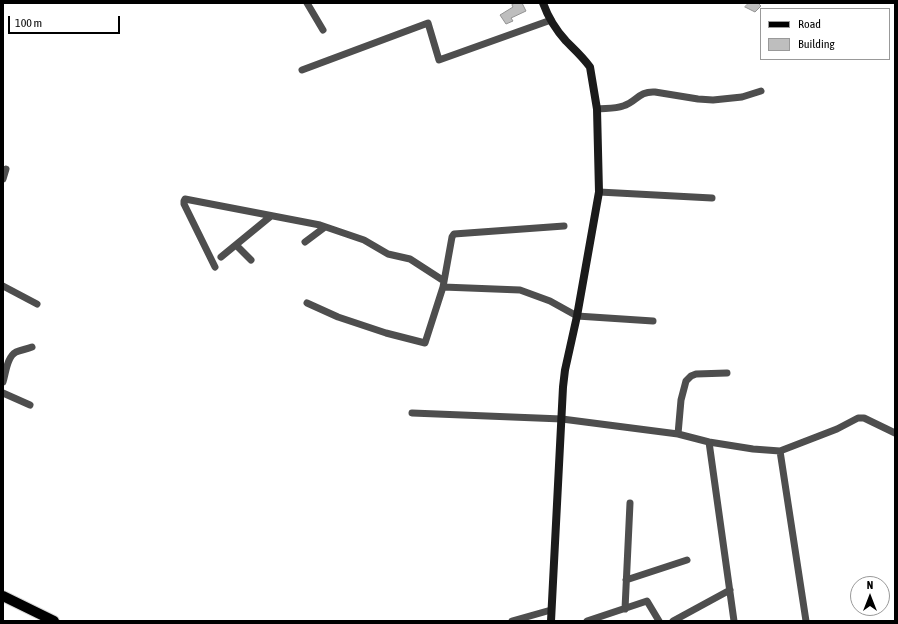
<!DOCTYPE html>
<style>
body{margin:0}
#map{position:relative;width:898px;height:624px;overflow:hidden;background:#fff;font-family:"Asap Condensed",sans-serif}
canvas{display:block}
.frame{position:absolute;inset:0;border:4px solid #000;pointer-events:none}
.legend{position:absolute;left:760px;top:8px;width:130px;height:52px;box-sizing:border-box;background:#fff;border:1px solid #999;margin:0;padding:5px 7px;list-style:none;font-size:12px;color:#000}
.legend li{display:flex;align-items:center;gap:8px;height:20px}
.legend b{width:20px;border:1px solid #999}
.north{position:absolute;left:850px;top:576px;width:40px;height:40px;box-sizing:border-box;background:#fff;border:1px solid #999;border-radius:50%;rotate:0deg;font-size:11px;font-weight:700;line-height:16px;text-align:center;color:#000}
.north::after{content:'';display:block;margin:auto;width:14px;height:18px;background:#000;clip-path:polygon(50% 0,100% 100%,50% 72%,0 100%)}
.scale{position:absolute;left:8px;top:16px;width:112px;height:18px;box-sizing:border-box;border:2px solid #000;border-top:0;padding-left:5px;font-size:12px;line-height:14px;white-space:nowrap;color:#000;-webkit-text-stroke:3px #fff;paint-order:stroke}
</style>
<div id="map">
<canvas width="898" height="624"></canvas>
<div class="frame"></div>
<ul class="legend">
<li><b style="height:5px;background:#000"></b>Road</li>
<li><b style="height:11px;background:#bebebe"></b>Building</li>
</ul>
<div class="north">N</div>
<div class="scale">100 m</div>
</div>
<script>
const c = document.querySelector('canvas').getContext('2d');
c.lineJoin = 'round';
function fill(path, color) { c.fillStyle = color; c.fill(path, 'evenodd'); }
function strokePath(path, color, width, dash) { c.strokeStyle = color; c.lineWidth = width; c.lineCap = dash ? 'butt' : 'round'; c.setLineDash(dash || []); c.stroke(path); }
const building = new Path2D(`
 M516 3H522L526 11 511 18 513 21 506 24 500 15 513 7 512 5Z
 M749 3H758L761 6 755 12 745 7Z`);
fill(building, '#bebebe');
strokePath(building, '#929292', 1);
const primary = new Path2D(`
 M3 596 54 621`);
strokePath(primary, '#dbdbdb', 12);
strokePath(new Path2D(`
 M307 3 323 30
 M302 70 428 23 439 60 551 20
 M597 109C605 108 615 109 623 106 637 102 638 91 655 92L698 99 713 100 742 97 761 91
 M3 179 6 169
 M599 192 712 198
 M305 242 325 227
 M236 245 251 260
 M221 257 271 216
 M215 267 184 204V201L185 199 320 225 364 240 388 254 410 259 444 281
 M3 286 37 304
 M443 287 520 290 550 301 577 316 653 321
 M307 303 338 317 386 333 425 343 443 287 452 237 454 234 564 226
 M3 382C6 372 7 357 16 352 21 350 27 349 32 347
 M3 393 30 405
 M412 413 562 419 678 434 709 442 753 449 780 451 837 429 858 418H864L895 433
 M678 434 681 400 686 381 691 376 696 374 727 373
 M709 442 734 621
 M780 451 806 621
 M626 580 687 560
 M625 609 630 503
 M512 621 551 610
 M587 621 647 601 659 621
 M673 621 730 590`), '#4e4e4e', 7);
strokePath(new Path2D(`
 M543 3C548 17 556 30 566 41 574 49 583 57 590 67L597 109 599 192 577 316 565 370 563 387 551 621`), '#1b1b1b', 8);
strokePath(primary, '#000', 10);
</script>
